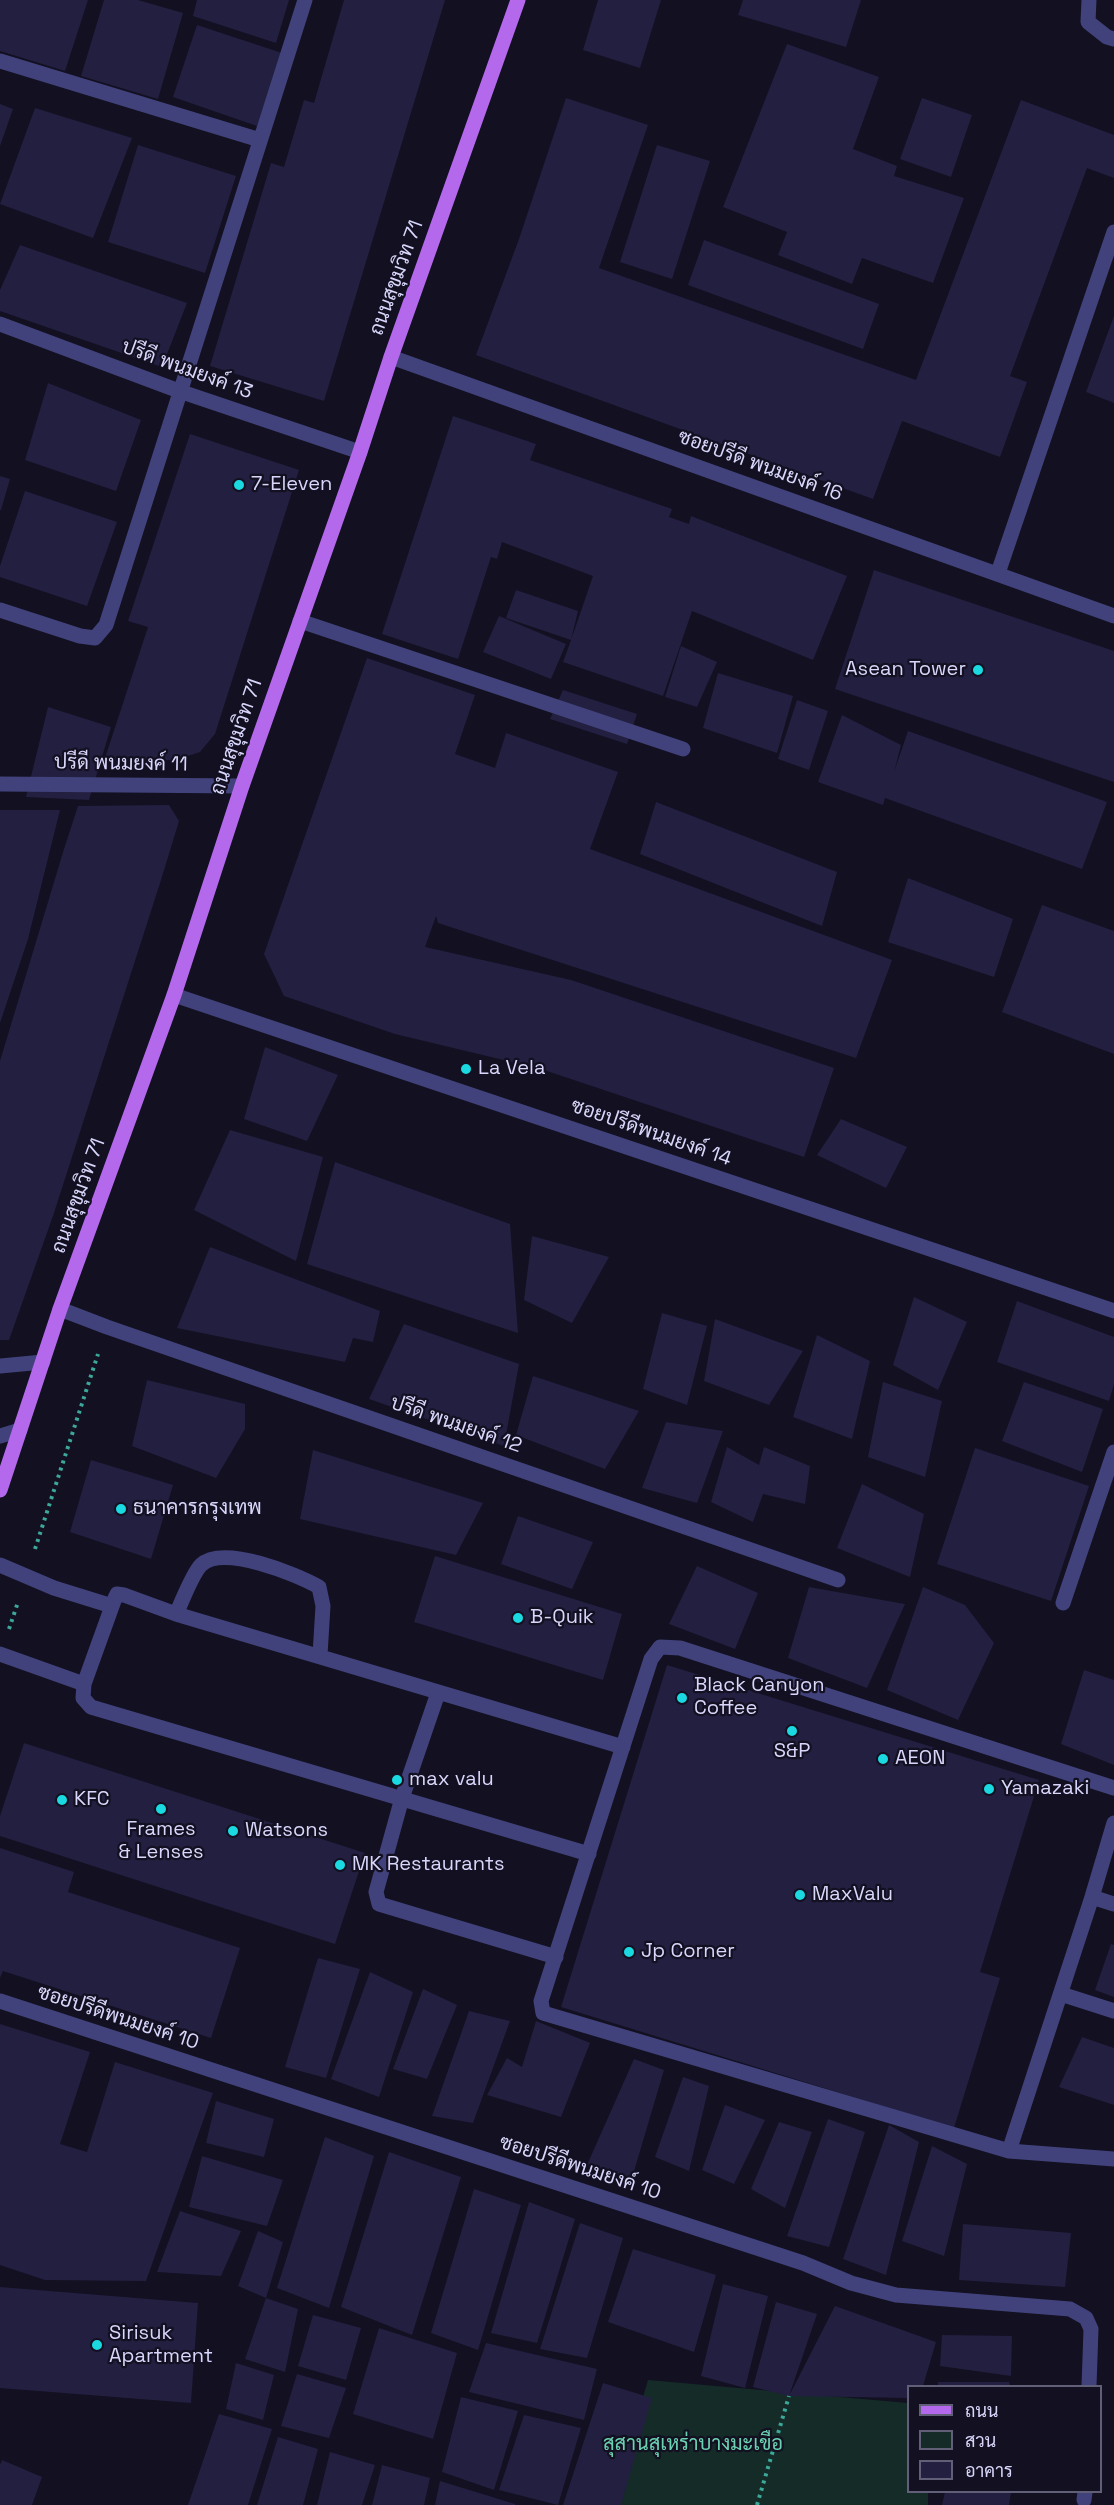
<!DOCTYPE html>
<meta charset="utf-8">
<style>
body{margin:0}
#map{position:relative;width:1114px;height:2505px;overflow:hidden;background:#121021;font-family:"Space Grotesk",Sarabun,sans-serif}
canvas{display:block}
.legend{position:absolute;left:907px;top:2385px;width:195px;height:108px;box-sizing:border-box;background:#121021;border:2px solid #615f78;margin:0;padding:8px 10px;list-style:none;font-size:18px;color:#d8d6fa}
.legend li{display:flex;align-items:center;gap:12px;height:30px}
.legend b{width:30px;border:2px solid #615f78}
</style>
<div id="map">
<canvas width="1114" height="2505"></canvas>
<ul class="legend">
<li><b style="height:8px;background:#b469ed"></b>ถนน</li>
<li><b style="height:16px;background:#142b28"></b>สวน</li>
<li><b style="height:16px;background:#231f40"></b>อาคาร</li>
</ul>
</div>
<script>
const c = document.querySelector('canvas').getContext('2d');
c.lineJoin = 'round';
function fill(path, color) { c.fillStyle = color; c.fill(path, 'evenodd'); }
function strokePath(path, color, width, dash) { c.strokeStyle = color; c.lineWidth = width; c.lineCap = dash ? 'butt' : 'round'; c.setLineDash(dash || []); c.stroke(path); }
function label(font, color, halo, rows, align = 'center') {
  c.font = font + ' "Space Grotesk",Sarabun,sans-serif'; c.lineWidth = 4.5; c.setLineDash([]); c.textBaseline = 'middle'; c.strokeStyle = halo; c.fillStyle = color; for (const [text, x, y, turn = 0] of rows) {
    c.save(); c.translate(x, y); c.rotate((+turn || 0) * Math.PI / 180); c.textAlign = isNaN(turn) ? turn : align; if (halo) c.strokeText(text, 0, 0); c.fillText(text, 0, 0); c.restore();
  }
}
fill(new Path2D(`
 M648 2380 908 2403V2492H928V2505H611Z`), '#142b28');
fill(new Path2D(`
 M0 0H88L65 71 0 51Z
 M104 0H138L183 13 158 99 81 76Z
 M197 0H289L276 43 193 16Z
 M344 0H445L324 401 210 366 271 163 284 167 304 100 314 103Z
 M598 0H661L640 68 583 50Z
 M743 0H861L846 47 738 15Z
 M197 25 282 53 257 126 173 97Z
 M787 44 879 77 853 149 897 166 894 176 964 198 933 283 862 258 852 284 778 255 787 232 723 207Z
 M566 98 648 125 599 268 916 380 1021 100 1114 135V178L1087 168 1010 376 1027 382 1000 457 902 421 873 499 476 355 519 239Z
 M922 98 972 115 951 177 900 159Z
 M0 104 13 109 0 146Z
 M35 108 132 138 93 238 0 204Z
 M138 145 236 176 205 273 108 242Z
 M657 145 710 161 672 279 620 262Z
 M704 240 879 304 863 349 688 285Z
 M20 245 187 303 162 367 0 311V290Z
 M1114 316V403L1086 392Z
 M48 383 141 420 116 491 25 460Z
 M453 416 536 444 530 460 672 509 669 517 689 524 691 516 847 576 813 660 692 611 663 696 563 662 571 640 506 618 516 590 578 611 571 640 593 576 502 542 497 559 491 557 458 659 382 634Z
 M190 434 299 470 215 734 200 752 176 760 104 761 148 627 128 621Z
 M0 476 10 479 1 510H0Z
 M25 491 117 522 87 606 0 577V566Z
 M874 570 1114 651V782L835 689Z
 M499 616 566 644 551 679 483 652Z
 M681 646 717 662 697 707 665 697Z
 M367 658 475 695 455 754 495 768 506 733 618 772 590 849 892 960 856 1058 438 923 436 916 425 947 571 980 834 1068 804 1157 541 1069 395 1034 284 996 264 954Z
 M718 673 793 696 777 753 703 728Z
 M563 690 637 714 627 744 550 719Z
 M797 700 828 711 809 770 778 759Z
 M48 707 111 727 89 800 26 797Z
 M842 715 901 745 894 772 908 731 1107 802 1082 869 885 798 883 805 818 782Z
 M656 802 837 872 822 926 640 854Z
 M169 805 179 821 161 880 53 1216 9 1340H0V1061L64 849 78 806Z
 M0 810H60L28 939 0 1023Z
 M908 878 1013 919 994 977 888 942Z
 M1042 905 1114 931V1054L1002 1012Z
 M265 1047 338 1075 307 1141 244 1119Z
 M841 1119 907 1147 886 1188 817 1155Z
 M230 1130 323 1157 296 1261 194 1210Z
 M335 1162 510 1224 518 1333 307 1264Z
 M532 1236 609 1257 572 1323 524 1300Z
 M210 1247 380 1311 373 1342 353 1338 345 1362 177 1328Z
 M914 1297 967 1322 938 1390 893 1365Z
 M1017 1301 1114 1337V1384L1109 1401 997 1362Z
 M662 1313 707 1326 687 1405 643 1389Z
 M715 1319 803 1351 769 1405 704 1381Z
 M404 1324 519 1364 504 1446 369 1399Z
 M817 1335 870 1361 852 1439 793 1417Z
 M533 1376 639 1411 605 1469 516 1435Z
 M147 1380 245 1404V1429L216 1478 132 1446Z
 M883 1382 942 1401 925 1477 868 1457Z
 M1024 1382 1103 1409 1082 1472 1002 1441Z
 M666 1422 723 1431 697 1503 642 1488Z
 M727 1447 759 1465 764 1447 810 1466 805 1504 763 1494 753 1522 711 1502Z
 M975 1448 1089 1486 1051 1601 937 1564Z
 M313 1450 483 1503 456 1555 300 1519Z
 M91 1460 173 1485 151 1559 70 1532Z
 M862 1484 924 1514 910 1577 837 1548Z
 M518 1516 593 1542 572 1589 501 1564Z
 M435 1556 622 1614 603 1680 414 1622Z
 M697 1566 758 1593 735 1649 669 1624Z
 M809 1587 905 1604 867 1688 788 1658Z
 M923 1587 965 1605 994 1643 958 1720 887 1690Z
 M667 1665 1039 1780 980 1972 1000 1978 954 2128 561 2007Z
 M1084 1670 1114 1680V1765L1061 1744Z
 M24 1743 365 1853 335 1944 0 1836V1816Z
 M0 1848 74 1872 68 1892 240 1948 211 2038 3 1971 0 1978Z
 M1111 1944 1114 1945V1997L1095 1990Z
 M318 1958 360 1969 326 2078 285 2067Z
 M370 1972 413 1992 379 2097 331 2079Z
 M423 1989 457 2005 427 2079 393 2069Z
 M469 2011 510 2021 473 2123 432 2116Z
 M536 2021 590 2043 561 2117 487 2095 507 2058 522 2067Z
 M0 2024 90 2052 60 2144 87 2152 115 2062 213 2093 146 2281 45 2280 0 2265Z
 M1082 2037 1114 2048V2105L1059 2087Z
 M634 2059 664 2070 632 2178 587 2165Z
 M683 2077 709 2086 689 2171 655 2157Z
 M216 2101 274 2119 264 2157 206 2143Z
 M725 2105 765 2120 734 2184 702 2170Z
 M828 2119 865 2132 829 2247 787 2236Z
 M779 2122 812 2132 785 2208 751 2189Z
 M889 2125 919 2142 886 2275 843 2259Z
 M325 2137 374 2156 329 2308 277 2288Z
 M932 2146 967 2164 944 2256 902 2241Z
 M389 2152 461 2177 412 2335 341 2307Z
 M202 2156 283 2180 267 2226 189 2207Z
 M474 2189 521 2205 478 2350 431 2333Z
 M529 2202 575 2219 537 2343 491 2333Z
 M180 2211 241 2231 221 2276 157 2272Z
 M580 2223 623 2238 587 2358 540 2349Z
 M963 2224 1071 2233 1065 2287 959 2280Z
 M258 2231 283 2242 266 2298 298 2309 285 2372 245 2359 266 2298 238 2286Z
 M633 2249 716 2275 694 2352 608 2322Z
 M723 2284 768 2296 745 2388 701 2376Z
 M0 2287 198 2303 191 2403 0 2388Z
 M776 2302 817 2314 789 2396 753 2387Z
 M835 2306 936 2342 923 2386H908V2398L789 2396Z
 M313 2315 361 2328 346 2380 298 2366Z
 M379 2328 457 2353 433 2439 353 2414Z
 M942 2335 1012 2336 1011 2376 940 2366Z
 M486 2343 597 2369 584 2420 469 2392Z
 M236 2363 274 2375 263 2420 226 2409Z
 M297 2374 346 2388 329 2438 281 2426Z
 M938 2382H1009L1010 2386H938Z
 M603 2383 652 2398 621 2505H563Z
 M461 2397 518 2411 494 2490 442 2472Z
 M219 2414 272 2429 248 2505H188Z
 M524 2415 581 2428 558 2505 499 2490Z
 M278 2437 318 2449 303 2505H257Z
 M330 2452 375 2465 362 2505H317Z
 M2 2460 42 2477 32 2505H0V2465Z
 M382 2465 430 2478 424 2505H372Z
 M440 2481 515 2504V2505H435Z
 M945 2492H1011L1009 2505H942Z`), '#231f40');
strokePath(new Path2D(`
 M35 1549 98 1354
 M9 1629 18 1602
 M757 2505 789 2396`), '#3da79a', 4, [3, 4.5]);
strokePath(new Path2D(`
 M1089 0 1088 22 1107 37 1114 39
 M0 61 260 140
 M0 324 179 391 360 452
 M391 357 1114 616
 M998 573 1114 232
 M0 610 80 636 95 638 106 625 305 0
 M300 621 683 749
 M0 784 242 786
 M174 995 1114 1311
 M60 1309 107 1327 838 1580
 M0 1366 43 1362
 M0 1436 20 1430
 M0 1565 54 1588 112 1606
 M1063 1603 1114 1452
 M176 1614C182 1602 192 1574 201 1565 223 1544 296 1574 319 1587L323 1606 320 1655
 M0 1654 84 1684
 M438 1693 402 1798 376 1892 379 1904 556 1957
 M1114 1788 680 1648 660 1647 651 1659 541 2001 543 2013 1009 2151 1092 1897 1114 1823
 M589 1854 91 1707 83 1698 84 1684 115 1598 117 1594 124 1595 176 1614 623 1747
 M1092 1897 1114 1904
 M1061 1994 1114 2011
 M0 2001 803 2263 851 2283 896 2295 1070 2309 1086 2318 1091 2329 1089 2386
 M1009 2151 1114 2159
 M1084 2500 1085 2492`), '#41427b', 15);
strokePath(new Path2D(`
 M0 1490 60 1309 174 995 242 786 360 452 391 357 518 0`), '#b469ed', 15);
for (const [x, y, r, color] of [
 [239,485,6,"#1ad9e1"],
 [978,670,6,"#1ad9e1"],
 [466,1069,6,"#1ad9e1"],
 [121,1509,6,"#1ad9e1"],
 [518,1618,6,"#1ad9e1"],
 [682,1698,6,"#1ad9e1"],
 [792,1731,6,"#1ad9e1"],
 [883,1759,6,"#1ad9e1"],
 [397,1780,6,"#1ad9e1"],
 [989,1789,6,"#1ad9e1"],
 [62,1800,6,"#1ad9e1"],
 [161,1809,6,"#1ad9e1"],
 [233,1831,6,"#1ad9e1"],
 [340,1865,6,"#1ad9e1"],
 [800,1895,6,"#1ad9e1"],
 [629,1952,6,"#1ad9e1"],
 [97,2345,6,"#1ad9e1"]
]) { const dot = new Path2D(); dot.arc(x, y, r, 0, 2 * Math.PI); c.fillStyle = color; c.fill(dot); strokePath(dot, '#121021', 2); }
label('20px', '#d8d6fa', '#121021', [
 ["ถนนสุขุมวิท 71",397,278,-70],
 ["ปรีดี พนมยงค์ 13",187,370,20],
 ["ซอยปรีดี พนมยงค์ 16",760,466,20],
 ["ถนนสุขุมวิท 71",237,737,-71],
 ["ปรีดี พนมยงค์ 11",121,764,1],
 ["ซอยปรีดีพนมยงค์ 14",651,1133,19],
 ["ถนนสุขุมวิท 71",79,1196,-70],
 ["ปรีดี พนมยงค์ 12",456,1425,19],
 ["ซอยปรีดีพนมยงค์ 10",118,2018,18],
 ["ซอยปรีดีพนมยงค์ 10",580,2168,18]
]);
label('20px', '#d8d6fa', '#121021', [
 ["7-Eleven",251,485],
 ["Asean Tower",966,670,"right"],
 ["La Vela",478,1069],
 ["ธนาคารกรุงเทพ",133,1509],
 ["B-Quik",530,1618],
 ["Black Canyon",694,1686],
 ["Coffee",694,1709],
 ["S&P",792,1752,"center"],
 ["AEON",895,1759],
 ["max valu",409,1780],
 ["Yamazaki",1001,1789],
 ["KFC",74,1800],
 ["Frames",161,1830,"center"],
 ["& Lenses",161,1853,"center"],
 ["Watsons",245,1831],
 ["MK Restaurants",352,1865],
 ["MaxValu",812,1895],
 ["Jp Corner",641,1952],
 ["Sirisuk",109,2334],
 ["Apartment",109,2357]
], 'left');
label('20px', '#6ad2b1', '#121021', [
 ["สุสานสุเหร่าบางมะเขือ",693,2445]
]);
</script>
